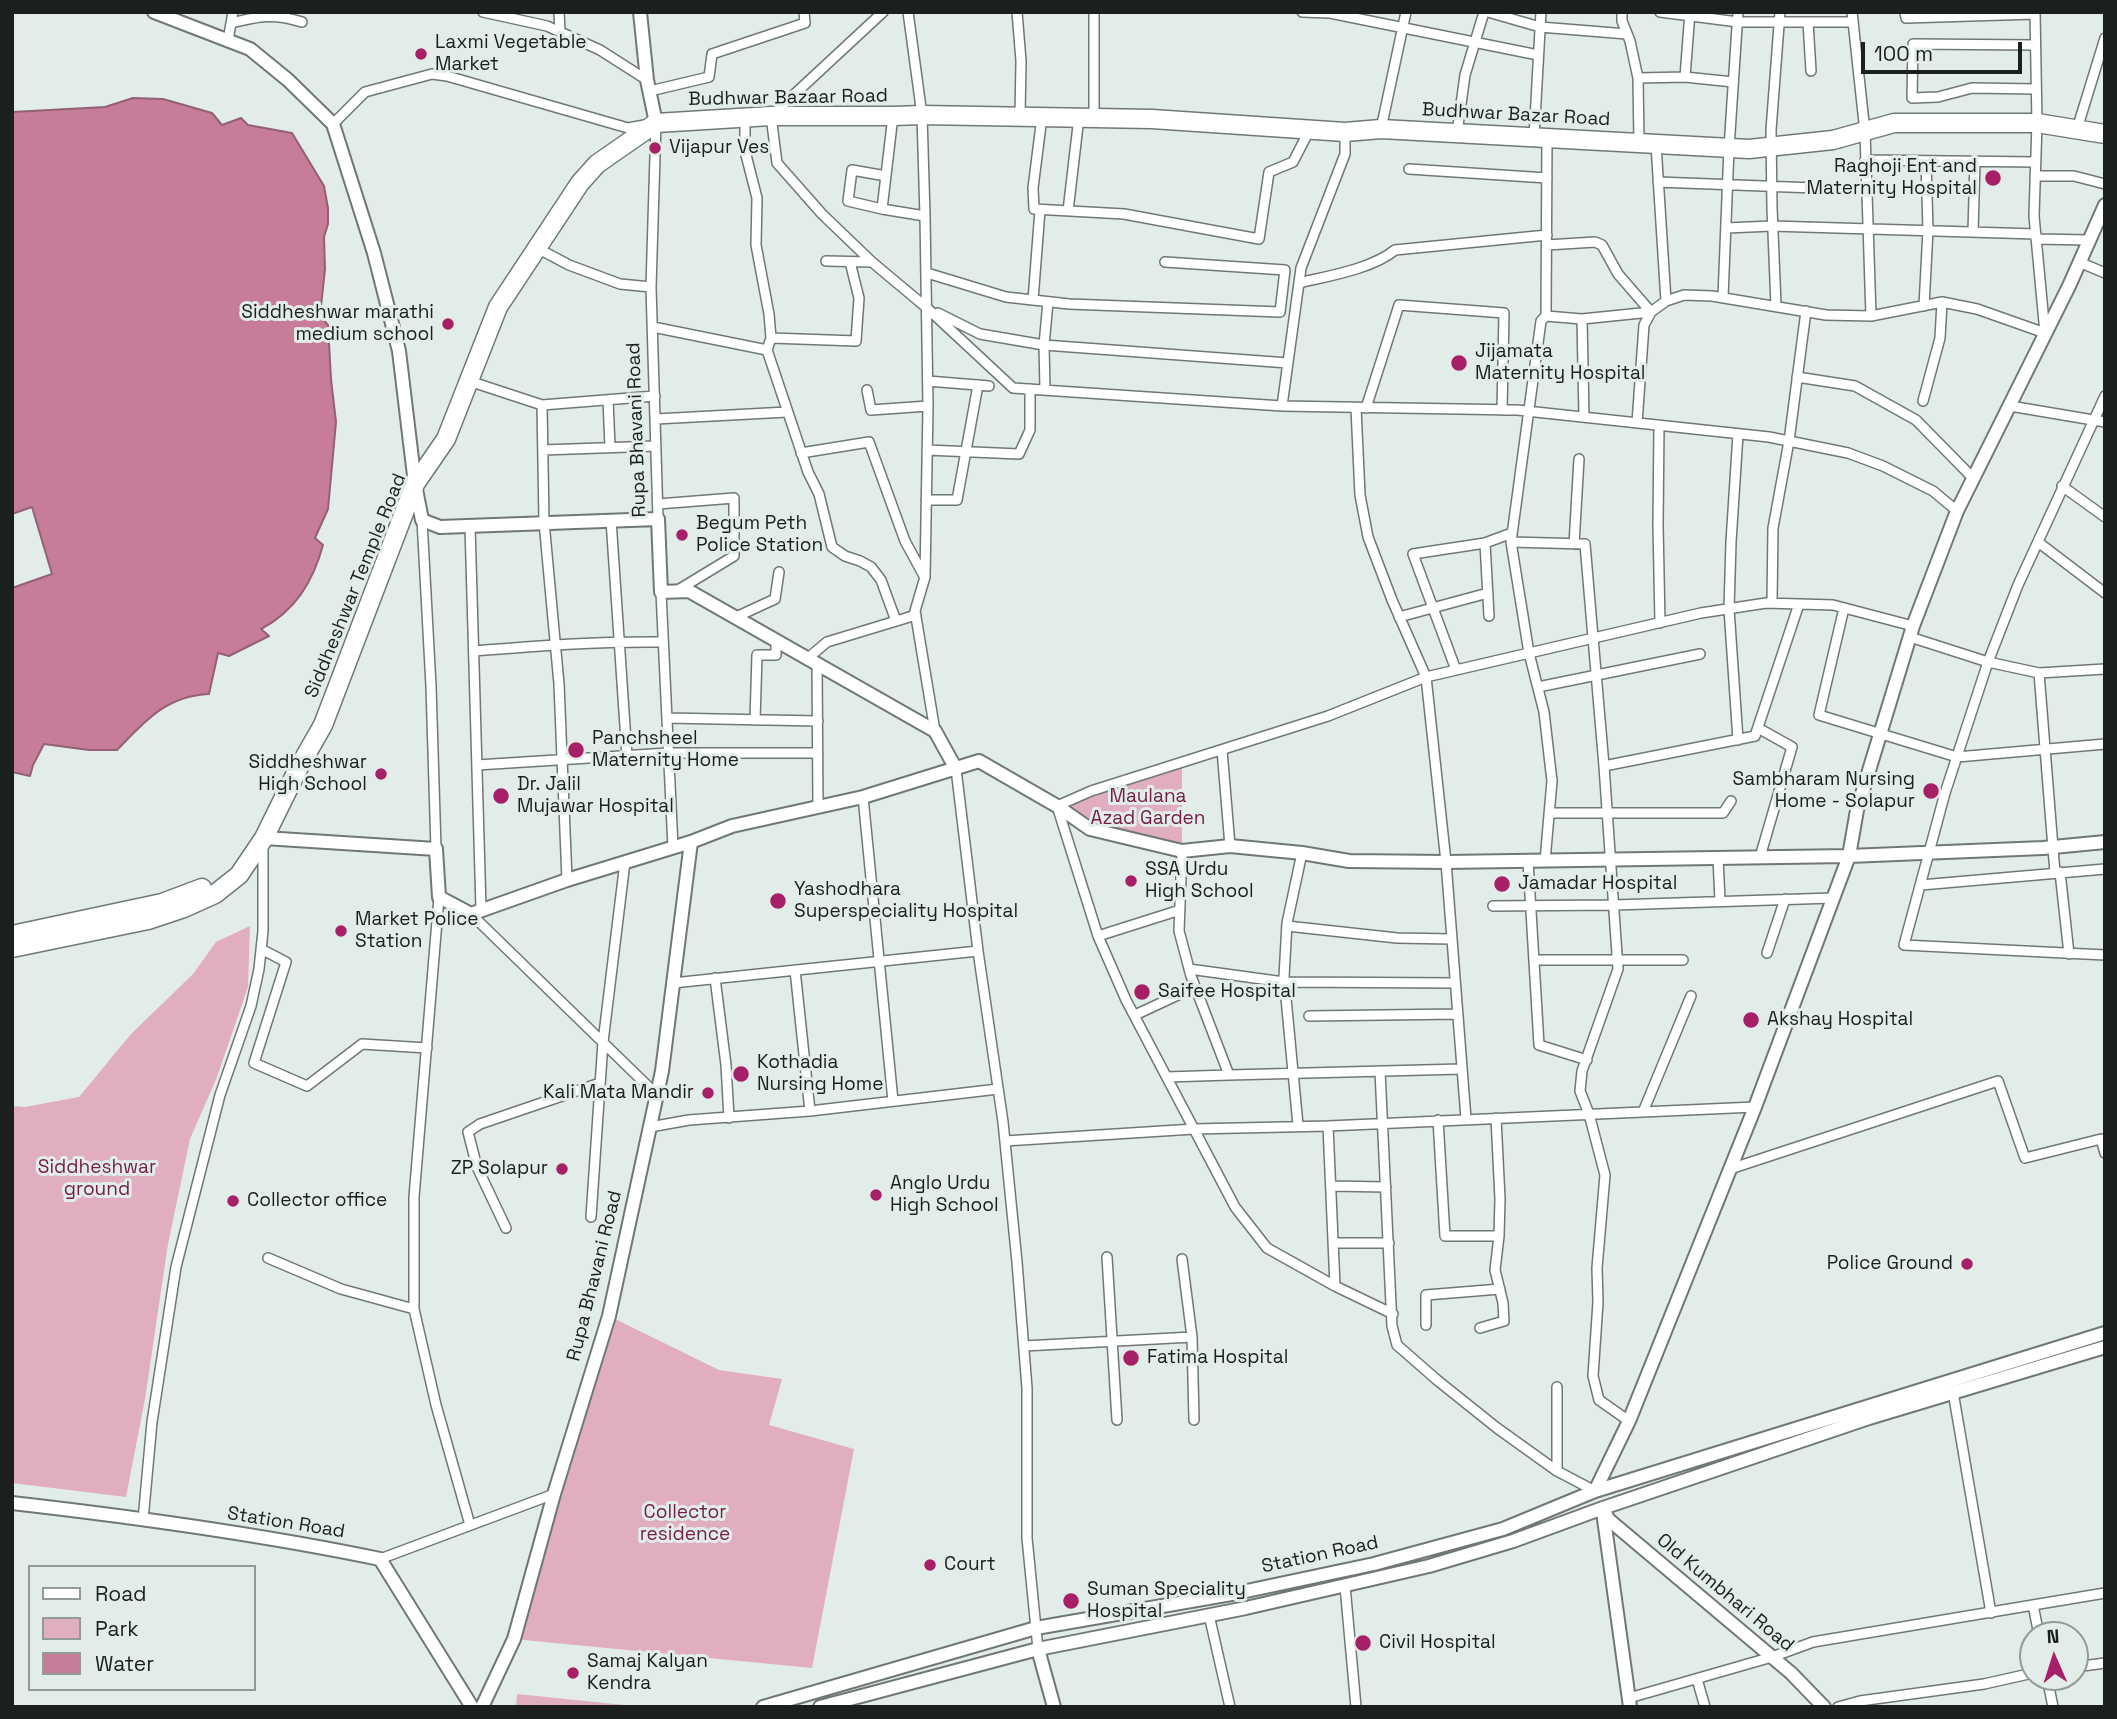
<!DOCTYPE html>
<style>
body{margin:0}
#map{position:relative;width:2117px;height:1719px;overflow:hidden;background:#e2ede9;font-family:"Space Grotesk",sans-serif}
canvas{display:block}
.frame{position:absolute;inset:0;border:14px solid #1b1f1d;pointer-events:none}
.legend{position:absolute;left:28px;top:1565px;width:228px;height:126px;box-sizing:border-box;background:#e2ede9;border:2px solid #929b97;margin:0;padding:9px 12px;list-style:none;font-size:21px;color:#1b1f1d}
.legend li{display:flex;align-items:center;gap:14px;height:35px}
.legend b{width:35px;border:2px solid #929b97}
.north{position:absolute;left:2019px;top:1621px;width:70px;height:70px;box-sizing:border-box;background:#e2ede9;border:2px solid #929b97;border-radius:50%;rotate:357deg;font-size:19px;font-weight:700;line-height:28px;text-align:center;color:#1b1f1d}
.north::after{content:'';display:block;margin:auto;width:24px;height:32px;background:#a71f67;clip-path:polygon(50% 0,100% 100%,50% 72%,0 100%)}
.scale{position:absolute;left:1861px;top:42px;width:161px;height:32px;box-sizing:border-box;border:4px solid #1b1f1d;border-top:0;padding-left:9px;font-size:21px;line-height:24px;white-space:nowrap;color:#1b1f1d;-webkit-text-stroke:5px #e2ede9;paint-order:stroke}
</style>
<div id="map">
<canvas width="2117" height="1719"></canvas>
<div class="frame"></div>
<ul class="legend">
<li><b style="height:9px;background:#fff"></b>Road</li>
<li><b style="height:19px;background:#e1aec1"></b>Park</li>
<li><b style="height:19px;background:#c77c9a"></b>Water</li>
</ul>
<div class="north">N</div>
<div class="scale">100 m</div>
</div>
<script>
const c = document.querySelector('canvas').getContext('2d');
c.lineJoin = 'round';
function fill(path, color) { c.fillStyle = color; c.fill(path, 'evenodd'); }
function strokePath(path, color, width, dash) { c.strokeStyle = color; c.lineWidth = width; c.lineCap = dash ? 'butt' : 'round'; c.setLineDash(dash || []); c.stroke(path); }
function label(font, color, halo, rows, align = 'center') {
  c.font = font + ' "Space Grotesk",sans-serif'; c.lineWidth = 6; c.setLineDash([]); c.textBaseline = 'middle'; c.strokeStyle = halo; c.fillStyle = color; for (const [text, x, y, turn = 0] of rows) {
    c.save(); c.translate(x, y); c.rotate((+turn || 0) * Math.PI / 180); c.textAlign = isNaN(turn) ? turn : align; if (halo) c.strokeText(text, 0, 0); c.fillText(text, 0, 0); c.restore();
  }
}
fill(new Path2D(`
 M1182 763V851L1090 829 1057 806Z
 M250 926 248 987 217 1077 190 1139 168 1244 145 1399 126 1497 12 1483V1106L25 1107 79 1097 131 1034 193 974 216 942Z
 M609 1316 719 1370 782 1379 769 1425 854 1449 812 1668 514 1639Z
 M517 1694 644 1707H516Z`), '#e1aec1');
const water = new Path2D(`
 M133 98 163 99 212 113 222 125 241 118 248 125 292 133 324 186 328 208V224L324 237 325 269 320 316 328 325 331 379 336 422 328 509 315 538 323 545C313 582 295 611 261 629L269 636 229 656 218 653 209 694C166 696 145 721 117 750H89L44 744 33 765 30 776 12 772V588L52 574 32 507 12 514V112L105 107Z`);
fill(water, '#c77c9a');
strokePath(water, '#936074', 2);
const street = new Path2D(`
 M483 12 547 26 600 50 647 80
 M559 12 560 32
 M883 12 771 116 777 163 822 214 872 262 927 308 1013 388 1282 406 1517 410 1769 437 1848 453 1883 466 1933 491 1957 511
 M908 12 922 115 925 216 928 406 925 577 915 611 935 731
 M1017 12 1021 61 1020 116
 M1094 12V117
 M1302 12 1330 13 1538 55
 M1488 12 1540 27 1627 34
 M1622 12V21L1630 41 1638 78 1639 143
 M1660 12 1738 22H1853
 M1852 12 1865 132 1871 316
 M1905 12 1906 18 2035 14
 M1808 22 1811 71
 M231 23C260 16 273 13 302 22
 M228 40 233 12
 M2035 45 1913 44 1912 98 1938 97 1972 88 2036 89
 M1685 77 1690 12
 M1638 78 1685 77 1733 82
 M650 91 709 77 712 54 805 23 804 12
 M745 117V151L757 198 756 245 769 314 771 338 767 350 808 472 819 494 832 547 845 556 860 561 871 567 881 580 896 621
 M1042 117 1033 188 1034 209 1124 214 1259 239 1269 172 1293 162 1310 129
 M333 124 365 92 432 74 447 76 628 128 656 123 651 287 658 519
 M1381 129 1406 12
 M2077 129 2105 38
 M1457 133 1465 75 1484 12
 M1534 137 1541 12
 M1547 138 1546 316 1541 321 1511 542 1585 544 1604 766 1618 969 1582 1071 1580 1091 1589 1114 1605 1175 1597 1268 1598 1302 1593 1376 1599 1400 1629 1421
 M1656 145 1666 301
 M1865 160 2035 162
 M1409 169 1547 178
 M886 176 852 170 848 201 882 209 893 116
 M2035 176H2074L2105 184
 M1658 182 1867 190
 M882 209 925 216
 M1068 211 1079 117
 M1726 228 1772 226 2036 234
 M1973 232 1975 161
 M2036 239 2089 240
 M1547 245 1595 242 1602 245 1618 274 1651 312 1582 319
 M537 248 569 265 620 284 651 287
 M826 261 872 262
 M2079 262 2105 273
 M927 273 1006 297 1069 304 1280 312 1285 270 1165 262
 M1299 283C1328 276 1372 269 1395 250L1547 235
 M1723 297 1729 148 1738 12
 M1033 300 1040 210
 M1776 305 1772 208 1771 130 1780 12
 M1924 306 1928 230 1926 161
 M938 313 980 334 1044 345 1288 363
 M1546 316 1582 319 1584 417
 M653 327 767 350
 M771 338 856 341 859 298 850 262
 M1797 377 1855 386 1916 420 1973 478
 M469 381 542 405 655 396
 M928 381 989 386
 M867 390 871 410 928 406
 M1045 390 1044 345 1048 302
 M2105 396 2018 585 1988 662 1945 793 1904 945 2105 955
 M608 400 610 447
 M1923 401 1940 338 1942 302
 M542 405 544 522 559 684 567 880
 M1282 406 1301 268 1345 154V132
 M2010 406 2105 422
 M1356 408 1360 495 1368 537 1392 600 1426 677 1446 862 1466 1119
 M1366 408 1399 305 1504 313 1502 410
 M656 419 787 412
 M1637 423 1644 325 1651 312 1666 301 1684 295 1712 296 1826 315 1871 316 1942 302 1977 309 2045 333 2034 216 2037 123 2035 12
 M1659 425 1658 525 1660 623
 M543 450 656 446
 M927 450 1019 454 1030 430V389
 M801 453 869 442 905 541 924 576
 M2062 486 2105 517
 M926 500H957L978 385
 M658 504 734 498V556L678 590
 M422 520 431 686 436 849
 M611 520 627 756
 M470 526 481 909
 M1511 542 1529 653 1544 712 1552 781 1545 861
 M2038 542 2105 593
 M1485 543 1489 616
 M1574 544 1579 459
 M661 592 673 848
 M1772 603 1773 528 1789 441 1806 311
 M1844 608 1819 715 1957 757 2105 744
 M736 617 775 599 779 572
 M1399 617 1488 593
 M1910 637 1988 662 2039 673 2105 669
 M474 651C537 646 600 641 663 642
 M808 658 827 642 916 615
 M817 663 818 807
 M1456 670 1413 554 1485 543 1512 533
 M2039 673 2055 873
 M1538 687 1700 654
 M667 718 818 721
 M755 720 757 655H776V640
 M1758 728 1792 747 1760 857
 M1738 740 1729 609 1731 542 1738 434
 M1222 750 1230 846
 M477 765 668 753H818
 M1604 766 1755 736 1799 604
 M956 769 978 951 1003 1122 1017 1262 1027 1388V1538L1038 1649
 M863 797 893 1101
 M1549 813H1723L1731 801
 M1718 858 1720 901
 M1528 861 1539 1045 1587 1060
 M2060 872 2069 954
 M1921 885 2105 869
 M439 897 414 1197V1309L436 1405 470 1525
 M1493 906 1614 905 1833 898
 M471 914 657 1095
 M1287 926 1397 938 1452 939
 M1098 936 1180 910
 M261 949 286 962 254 1063 307 1086 362 1044 427 1048
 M1767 953 1785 899
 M1534 960H1683
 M1189 969 1284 982 1455 983
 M795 970 810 1111
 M715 978 726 1065 729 1118
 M673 983 978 951
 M1135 1015 1195 987
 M1309 1016 1458 1014
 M1380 1071 1392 1326 1397 1345 1437 1380 1497 1428 1557 1471 1595 1491
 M1229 1075 1462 1069
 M1167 1077 1229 1075 1191 976 1179 931 1182 851
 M1643 1112 1691 996
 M1438 1120 1445 1236H1499L1500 1199 1496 1118
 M1298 1125 1284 977 1287 923 1302 853
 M1328 1126 1335 1286
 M650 1127 689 1120 810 1111 998 1089
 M1005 1141 1194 1129 1328 1126 1755 1107
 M1730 1169 1998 1081 2025 1158 2101 1139 2105 1153
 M1331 1186 1386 1187
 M591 1217 603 1042 625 862
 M506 1228 477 1167 468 1132 480 1124 600 1083
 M1333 1243H1389
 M1107 1257 1117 1420
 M268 1258 341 1289 414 1309
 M1182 1259 1192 1337 1194 1420
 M1393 1314 1335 1286 1267 1248 1235 1207 1126 1000 1098 936 1057 806 1091 791 1328 716 1426 677 1701 613 1766 603 1833 605 1913 626
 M1426 1325V1295L1500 1289
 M1480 1328 1504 1321 1503 1303 1495 1270 1499 1236
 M1024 1346 1192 1337
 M1557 1387V1471
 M1953 1392 1991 1613
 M143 1520 152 1422 176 1267 220 1095 251 1006 259 969 263 931V843
 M380 1559 554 1494
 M1345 1586 1356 1707
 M2033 1605 2105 1593
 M1209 1615 1230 1707
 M2075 1667 2105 1663
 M2047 1677 2053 1707
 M1697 1679 1705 1707
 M1629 1698 1772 1657 1813 1642 2033 1605 2039 1635
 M1838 1707 1860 1701 1984 1684 2033 1673`);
const secondary = new Path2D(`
 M154 12 250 49 288 80 333 124 374 253 399 351 415 484 422 520 440 527 658 519 661 592 689 591 935 731 956 769
 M640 12 647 80 656 123
 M264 838 436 849 439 897 471 914 567 880 691 842 732 826 863 797 979 761 1057 806 1090 829 1182 851 1230 846 1302 853 1349 861 1446 862 1849 856 2043 848 2105 842
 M1595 1491 1629 1421 1755 1107 1849 856 1857 810 1913 626 1957 511 2069 286 2105 205
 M12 1503C135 1517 259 1534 380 1559L472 1707
 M1603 1508 1608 1519 1791 1673 1824 1707
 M1603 1512 1630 1707
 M1038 1649 1054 1707
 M482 1707 514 1639 554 1494 609 1316 662 1071 691 842
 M763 1707 1036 1628 1237 1593 1374 1564 1503 1529 1595 1491 2105 1333
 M820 1707 1038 1649 1246 1608 1429 1566 1513 1541 1603 1508 1869 1418 2105 1347`);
const highway = new Path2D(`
 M12 935 162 903 202 888
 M12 948 148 920 184 908 215 894 239 875 264 838 299 767 323 725 415 484 446 439 498 307 580 183 597 164 656 123 771 116H893L922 115 1152 119 1345 132 1381 129 1749 149 1833 140 1894 123H2037L2105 134`);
strokePath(street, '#6f7875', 12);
strokePath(secondary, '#6f7875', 16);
strokePath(highway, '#6f7875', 21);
strokePath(street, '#fff', 9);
strokePath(secondary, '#fff', 12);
strokePath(highway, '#fff', 18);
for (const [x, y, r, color] of [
 [421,54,7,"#a71f67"],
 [655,148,7,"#a71f67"],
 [1993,178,9,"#a71f67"],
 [448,324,7,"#a71f67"],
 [1459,363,9,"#a71f67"],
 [682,535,7,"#a71f67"],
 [576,750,9,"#a71f67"],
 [381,774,7,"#a71f67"],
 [1931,791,9,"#a71f67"],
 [501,796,9,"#a71f67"],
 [1131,881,7,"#a71f67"],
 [1502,884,9,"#a71f67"],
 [778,901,9,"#a71f67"],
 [341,931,7,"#a71f67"],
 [1142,992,9,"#a71f67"],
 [1751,1020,9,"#a71f67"],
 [741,1074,9,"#a71f67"],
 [708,1093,7,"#a71f67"],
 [562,1169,7,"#a71f67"],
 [876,1195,7,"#a71f67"],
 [233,1201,7,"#a71f67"],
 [1967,1264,7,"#a71f67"],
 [1131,1358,9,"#a71f67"],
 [930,1565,7,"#a71f67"],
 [1071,1601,9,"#a71f67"],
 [1363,1643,9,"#a71f67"],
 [573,1673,7,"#a71f67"]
]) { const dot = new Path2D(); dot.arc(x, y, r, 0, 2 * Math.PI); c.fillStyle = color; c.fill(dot); strokePath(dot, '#e2ede9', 2.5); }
label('19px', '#1b1f1d', '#e2ede9', [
 ["Laxmi Vegetable",435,43],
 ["Market",435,65],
 ["Vijapur Ves",669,148],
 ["Raghoji Ent and",1977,167,"right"],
 ["Maternity Hospital",1977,189,"right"],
 ["Siddheshwar marathi",434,313,"right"],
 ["medium school",434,335,"right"],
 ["Jijamata",1475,352],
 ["Maternity Hospital",1475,374],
 ["Begum Peth",696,524],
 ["Police Station",696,546],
 ["Panchsheel",592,739],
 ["Maternity Home",592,761],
 ["Siddheshwar",367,763,"right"],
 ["High School",367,785,"right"],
 ["Sambharam Nursing",1915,780,"right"],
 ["Home - Solapur",1915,802,"right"],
 ["Dr. Jalil",517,785],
 ["Mujawar Hospital",517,807],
 ["SSA Urdu",1145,870],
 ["High School",1145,892],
 ["Jamadar Hospital",1518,884],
 ["Yashodhara",794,890],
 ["Superspeciality Hospital",794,912],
 ["Market Police",355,920],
 ["Station",355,942],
 ["Saifee Hospital",1158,992],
 ["Akshay Hospital",1767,1020],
 ["Kothadia",757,1063],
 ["Nursing Home",757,1085],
 ["Kali Mata Mandir",694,1093,"right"],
 ["ZP Solapur",548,1169,"right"],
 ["Anglo Urdu",890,1184],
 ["High School",890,1206],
 ["Collector office",247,1201],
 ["Police Ground",1953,1264,"right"],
 ["Fatima Hospital",1147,1358],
 ["Court",944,1565],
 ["Suman Speciality",1087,1590],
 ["Hospital",1087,1612],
 ["Civil Hospital",1379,1643],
 ["Samaj Kalyan",587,1662],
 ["Kendra",587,1684]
], 'left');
label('19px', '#1b1f1d', '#e2ede9', [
 ["Budhwar Bazaar Road",788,98,-1],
 ["Budhwar Bazar Road",1516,115,3],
 ["Rupa Bhavani Road",637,430,-92],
 ["Siddheshwar Temple Road",356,586,-68],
 ["Rupa Bhavani Road",595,1276,-76],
 ["Station Road",286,1523,9],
 ["Station Road",1320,1555,-12],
 ["Old Kumbhari Road",1725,1593,40]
]);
label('19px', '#751c49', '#e2ede9', [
 ["Maulana",1148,797],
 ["Azad Garden",1148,819],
 ["Siddheshwar",97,1168],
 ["ground",97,1190],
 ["Collector",685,1513],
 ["residence",685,1535]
]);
</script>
